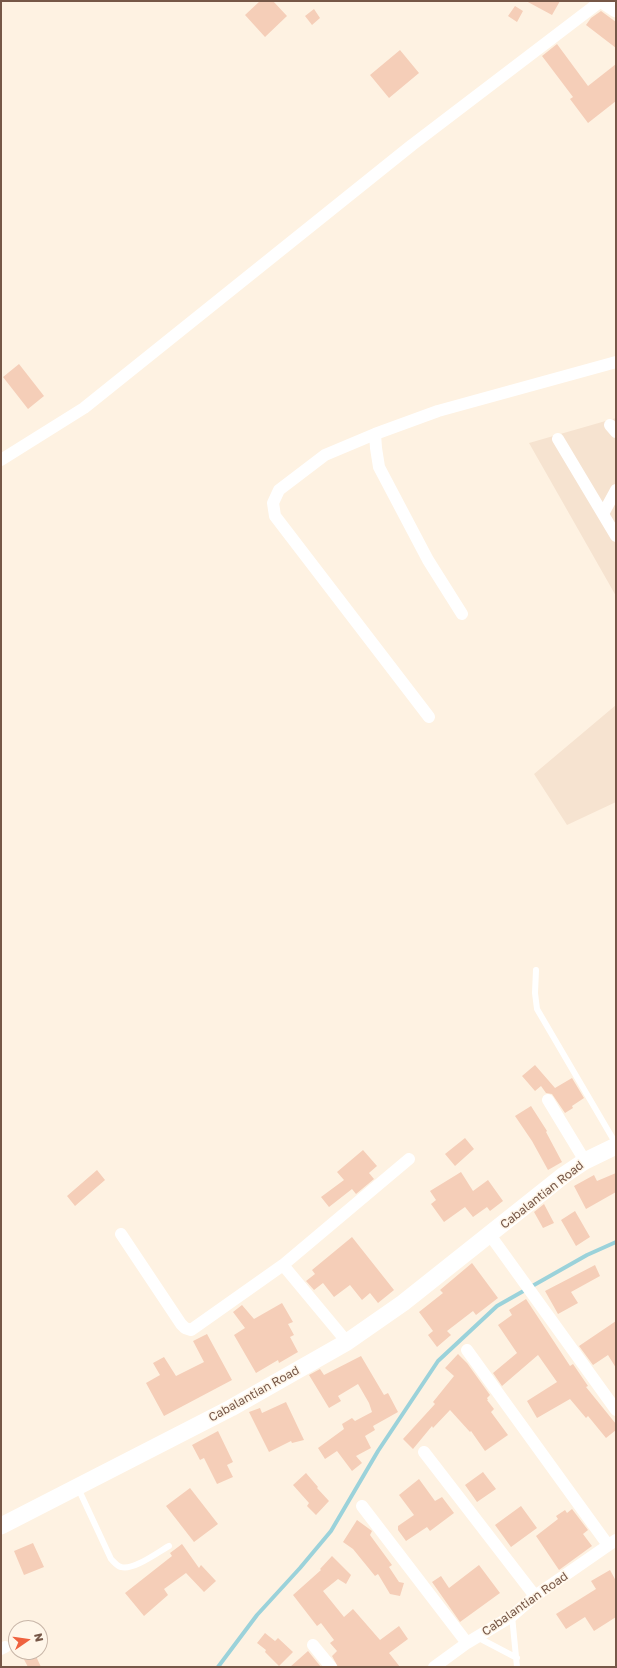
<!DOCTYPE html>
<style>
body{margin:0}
#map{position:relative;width:617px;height:1668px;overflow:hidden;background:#fef2e2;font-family:"Golos Text",sans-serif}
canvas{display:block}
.frame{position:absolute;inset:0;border:2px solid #765747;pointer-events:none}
.north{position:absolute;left:8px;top:1620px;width:40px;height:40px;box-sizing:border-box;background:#fff6e9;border:1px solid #c8b6a8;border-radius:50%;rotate:77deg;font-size:11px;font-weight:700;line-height:16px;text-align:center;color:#765747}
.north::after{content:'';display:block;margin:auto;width:14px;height:18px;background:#ef623f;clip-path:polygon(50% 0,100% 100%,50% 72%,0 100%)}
</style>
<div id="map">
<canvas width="617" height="1668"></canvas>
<div class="frame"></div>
<div class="north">N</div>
</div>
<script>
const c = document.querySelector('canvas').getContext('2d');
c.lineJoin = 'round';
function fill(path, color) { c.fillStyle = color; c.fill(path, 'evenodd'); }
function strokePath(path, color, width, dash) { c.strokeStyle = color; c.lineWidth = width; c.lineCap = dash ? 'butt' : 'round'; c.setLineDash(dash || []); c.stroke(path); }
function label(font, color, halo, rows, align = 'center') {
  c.font = font + ' "Golos Text",sans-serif'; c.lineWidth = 3; c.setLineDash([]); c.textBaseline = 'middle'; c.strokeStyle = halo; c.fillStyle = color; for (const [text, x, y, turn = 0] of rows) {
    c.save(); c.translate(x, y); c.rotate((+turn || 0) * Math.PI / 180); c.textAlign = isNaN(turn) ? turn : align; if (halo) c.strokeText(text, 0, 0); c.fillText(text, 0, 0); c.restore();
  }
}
fill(new Path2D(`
 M616 418V596L529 443Z
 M616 705V802L567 825 534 774Z`), '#f6e3d0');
strokePath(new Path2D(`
 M218 1667 257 1615 300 1568 331 1531 378 1451 438 1361 497 1306 587 1255 616 1242`), '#9bd2da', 4);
fill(new Path2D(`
 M260 1H273L287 16 265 37 245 15Z
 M526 1H560L552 15Z
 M515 6 523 11 517 22 508 16Z
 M314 9 320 18 312 25 305 16Z
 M601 11 616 22V48L586 25 591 18Z
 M557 44 588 86 616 64V101L588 123 570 99 573 97 542 56Z
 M400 50 419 73 389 98 370 75Z
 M19 364 44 396 28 409 3 377Z
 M535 1065 555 1088 572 1078 584 1098 572 1106 573 1108 565 1113 552 1094 546 1093 541 1086 535 1091 522 1076Z
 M531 1106 547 1131 546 1132 562 1162 548 1170 532 1141 515 1116Z
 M465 1138 474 1149 455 1166 445 1154Z
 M363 1150 377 1166 369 1173 374 1179 356 1194 352 1189 329 1207 321 1197 344 1180 337 1172Z
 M97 1170 105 1180 75 1206 67 1196Z
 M461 1172 473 1191 488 1180 503 1201 490 1211 487 1207 473 1217 465 1207 444 1222 431 1204 436 1200 430 1191Z
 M616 1173V1192L586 1209 574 1186 594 1175 597 1181Z
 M544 1204 554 1223 543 1228 534 1212Z
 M575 1211 590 1237 576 1246 561 1220Z
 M352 1237 394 1290 378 1303 370 1293 362 1300 350 1285 334 1297 323 1283 314 1290 306 1281 315 1274 312 1270Z
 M472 1263 498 1298 476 1315 473 1311 447 1331 451 1335 437 1347 428 1335 433 1331 419 1312 443 1293 440 1290Z
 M595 1265 600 1276 571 1292 578 1303 558 1314 545 1291Z
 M526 1299 570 1366 573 1364 588 1386 586 1387 616 1424V1430L606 1438 588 1416 586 1418 570 1399 537 1418 527 1401 557 1382 538 1355 502 1386 493 1373 517 1353 498 1325 512 1315 509 1310Z
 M282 1303 293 1322 288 1324 294 1335 290 1337 298 1352 279 1363 278 1360 256 1373 234 1335 245 1328 233 1312 242 1305 254 1319Z
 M616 1321V1368L608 1355 593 1365 579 1346Z
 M207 1334 232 1380 164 1416 146 1383 160 1375 153 1363 164 1357 176 1376 204 1362 193 1341Z
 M458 1354 467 1363 490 1395 487 1398 488 1400H487L494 1409 491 1412 508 1435 485 1451 471 1431 470 1432 450 1410 433 1428 432 1426 413 1449 403 1439 435 1404 433 1402 454 1376 445 1368Z
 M361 1356 384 1395 388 1393 398 1412 373 1426 375 1430 365 1436 371 1448 356 1456 362 1463 352 1471 337 1451 325 1459 318 1448 344 1429 342 1424 352 1418 355 1421 372 1412 369 1403 358 1384 338 1396 341 1401 329 1408 309 1375 320 1369 324 1375Z
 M286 1402 304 1440 292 1443 291 1441 269 1452 249 1412 260 1408 262 1413Z
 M218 1431 233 1462 227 1465 233 1477 217 1484 204 1458 200 1460 192 1445Z
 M483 1472 496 1489 477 1502 465 1485Z
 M306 1473 318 1487 317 1488 329 1501 316 1515 307 1506 309 1503 293 1485Z
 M419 1479 435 1501 442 1497 454 1513 430 1531 427 1527 406 1541 398 1530V1526L414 1515 399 1495Z
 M190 1488 218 1524 194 1542 166 1506Z
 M521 1506 537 1528 511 1547 495 1525Z
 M572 1509 588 1530 583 1534 592 1546 559 1570 536 1536 558 1519 556 1516 565 1510 567 1513Z
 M357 1520 372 1531 370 1535 392 1565 389 1567 399 1582 404 1583 400 1596 390 1594 378 1574 375 1576 353 1549 343 1542Z
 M33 1543 44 1567 24 1575 14 1551Z
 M182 1544 199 1568 201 1565 216 1581 204 1592 186 1573 164 1589 168 1595 144 1616 125 1593 172 1556 170 1553Z
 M332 1556 351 1575 346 1584 338 1579 323 1591 344 1617 353 1609 380 1640 399 1626 408 1639 389 1653 400 1667H338L332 1656 337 1651 330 1643 334 1640 321 1623 317 1626 293 1595 321 1570 320 1569Z
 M479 1565 500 1593 460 1622 432 1582 441 1576 449 1588Z
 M610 1570 616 1581V1617L594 1631 585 1617 566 1629 556 1614 596 1589 591 1581Z
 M265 1633 275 1641 278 1638 293 1652 279 1666 265 1652 266 1650 257 1643Z
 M308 1651 321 1667H290Z
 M20 1652H34L41 1667H28Z`), '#f5ceb8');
strokePath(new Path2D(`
 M536 970 535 993 537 1009 616 1144
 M78 1488 111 1559C114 1562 117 1566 121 1567 133 1571 158 1552 169 1546
 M512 1616 517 1667
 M477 1637 517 1658`), '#fff', 6);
strokePath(new Path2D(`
 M610 425 616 432
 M375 434 325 455 279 490 273 503 275 516 429 717
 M558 439 616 536
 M1 460 84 408 412 145 601 1
 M603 514 616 490
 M462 614 428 560 379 467 376 448 375 434 438 411 616 362
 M548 1100 585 1161
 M121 1234 181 1324 185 1328 191 1330 283 1265 409 1159
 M490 1235 616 1410
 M283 1265 347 1342
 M467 1350 608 1545
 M424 1452 535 1596
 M362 1506 467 1643
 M313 1645 331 1667
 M1 1649 5 1647
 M434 1667 467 1643 512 1616 535 1596 616 1540`), '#fff', 12);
strokePath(new Path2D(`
 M604 1 616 9
 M1 1526 231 1408 347 1342 403 1303 564 1175 585 1161 616 1146`), '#fff', 17);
label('12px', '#765747', '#fff6e9', [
 ["Cabalantian Road",542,1195,-38],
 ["Cabalantian Road",254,1394,-29],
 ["Cabalantian Road",525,1604,-35]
]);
</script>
